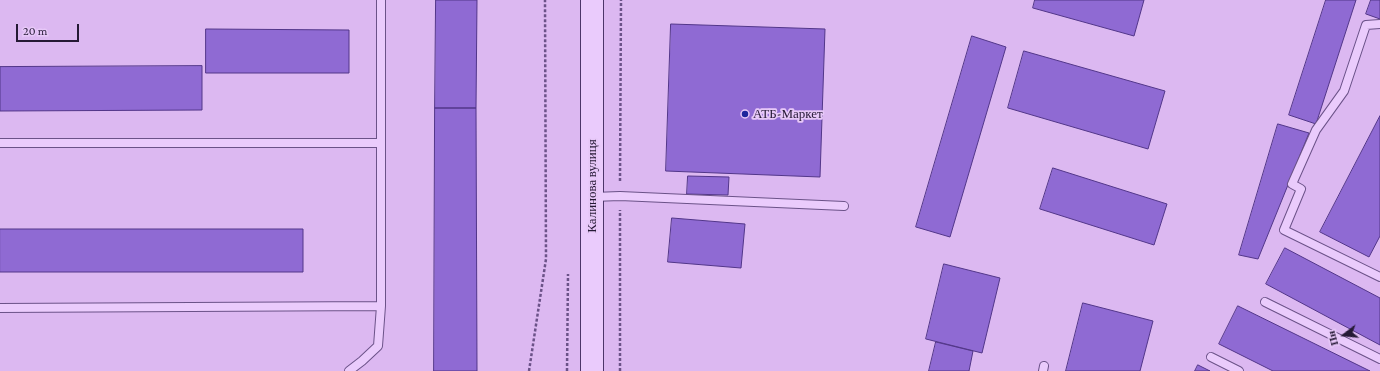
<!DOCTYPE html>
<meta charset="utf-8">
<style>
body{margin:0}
#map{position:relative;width:1380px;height:371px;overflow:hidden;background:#dcb8f1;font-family:"Crimson Pro",serif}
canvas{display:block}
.north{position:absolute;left:1324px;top:315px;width:40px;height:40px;-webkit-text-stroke:3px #e7c8f8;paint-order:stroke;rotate:254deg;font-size:11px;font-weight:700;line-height:16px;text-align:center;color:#251935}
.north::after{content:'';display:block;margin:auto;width:14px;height:18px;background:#251935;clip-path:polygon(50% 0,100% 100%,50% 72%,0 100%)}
.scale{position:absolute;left:16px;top:24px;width:63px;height:18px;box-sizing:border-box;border:2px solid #251935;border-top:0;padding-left:5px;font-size:12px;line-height:14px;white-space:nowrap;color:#251935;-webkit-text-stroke:3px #e7c8f8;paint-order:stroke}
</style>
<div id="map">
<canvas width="1380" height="371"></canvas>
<div class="north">Пн</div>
<div class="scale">20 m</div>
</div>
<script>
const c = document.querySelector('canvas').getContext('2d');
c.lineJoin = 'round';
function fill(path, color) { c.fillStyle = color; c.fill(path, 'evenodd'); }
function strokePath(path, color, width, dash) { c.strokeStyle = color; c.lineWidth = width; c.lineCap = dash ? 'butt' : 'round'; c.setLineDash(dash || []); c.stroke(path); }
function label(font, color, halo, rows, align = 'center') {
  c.font = font + ' "Crimson Pro",serif'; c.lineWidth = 3.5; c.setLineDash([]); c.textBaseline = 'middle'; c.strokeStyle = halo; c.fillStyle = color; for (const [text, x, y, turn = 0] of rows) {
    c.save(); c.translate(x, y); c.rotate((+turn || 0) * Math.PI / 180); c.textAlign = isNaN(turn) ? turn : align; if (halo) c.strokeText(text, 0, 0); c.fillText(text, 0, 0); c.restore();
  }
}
const building = new Path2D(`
 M436 0H477L476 108H435Z
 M1035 0H1144L1134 36 1033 8Z
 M1326 0H1356L1316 124 1289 115Z
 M1371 0H1380V19L1366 14Z
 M671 24 825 29 820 177 666 171Z
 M206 29 349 30V73H206Z
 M972 36 1006 47 950 237 916 227Z
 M1024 51 1165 91 1148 149 1008 108Z
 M202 66V110L0 111V67Z
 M435 108H476L477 371H434Z
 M1380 116V236L1369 257 1320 232Z
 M1278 124 1309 133 1258 259 1239 255Z
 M1053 168 1167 204 1154 245 1040 209Z
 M688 176 729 177 728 195 687 194Z
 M672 218 745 224 741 268 668 262Z
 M0 229H303V272H0Z
 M1285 248 1380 298V345L1266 284Z
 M944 264 1000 278 982 353 926 339Z
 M1083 303 1153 321 1140 371H1066Z
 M1238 306 1370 371H1273L1219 344Z
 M936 342 973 351 969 371H929Z
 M1198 365 1210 371H1195Z`);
fill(building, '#8f6ad3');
strokePath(building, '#523689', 1);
const lane = new Path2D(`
 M1380 24 1366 25 1344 91 1316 130 1292 184 1301 189 1284 230 1380 277
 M0 143H381
 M593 197 620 196 844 206
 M1265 302 1380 359
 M0 308 381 306
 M1211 357 1239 371
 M349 371 362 361 378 346 381 306V0
 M1043 371 1044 366`);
const secondary = new Path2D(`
 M592 371V0`);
strokePath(lane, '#6b5288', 10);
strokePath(secondary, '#4c3569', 24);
strokePath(new Path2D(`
 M620 181 621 0
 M529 371 546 259 545 0
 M567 371 568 274
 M620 371V210`), '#6b5288', 2.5, [3, 2]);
strokePath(lane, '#eacbfc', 8);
strokePath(secondary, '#eacbfc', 22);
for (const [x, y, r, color] of [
 [745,114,4,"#1d269c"]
]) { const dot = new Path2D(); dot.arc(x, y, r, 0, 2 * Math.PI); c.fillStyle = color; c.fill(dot); strokePath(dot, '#e7c8f8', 1.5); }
label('13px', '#251935', '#e7c8f8', [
 ["АТБ-Маркет",753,114]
], 'left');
label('13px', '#251935', '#e7c8f8', [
 ["Калинова вулиця",592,186,-90]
]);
</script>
